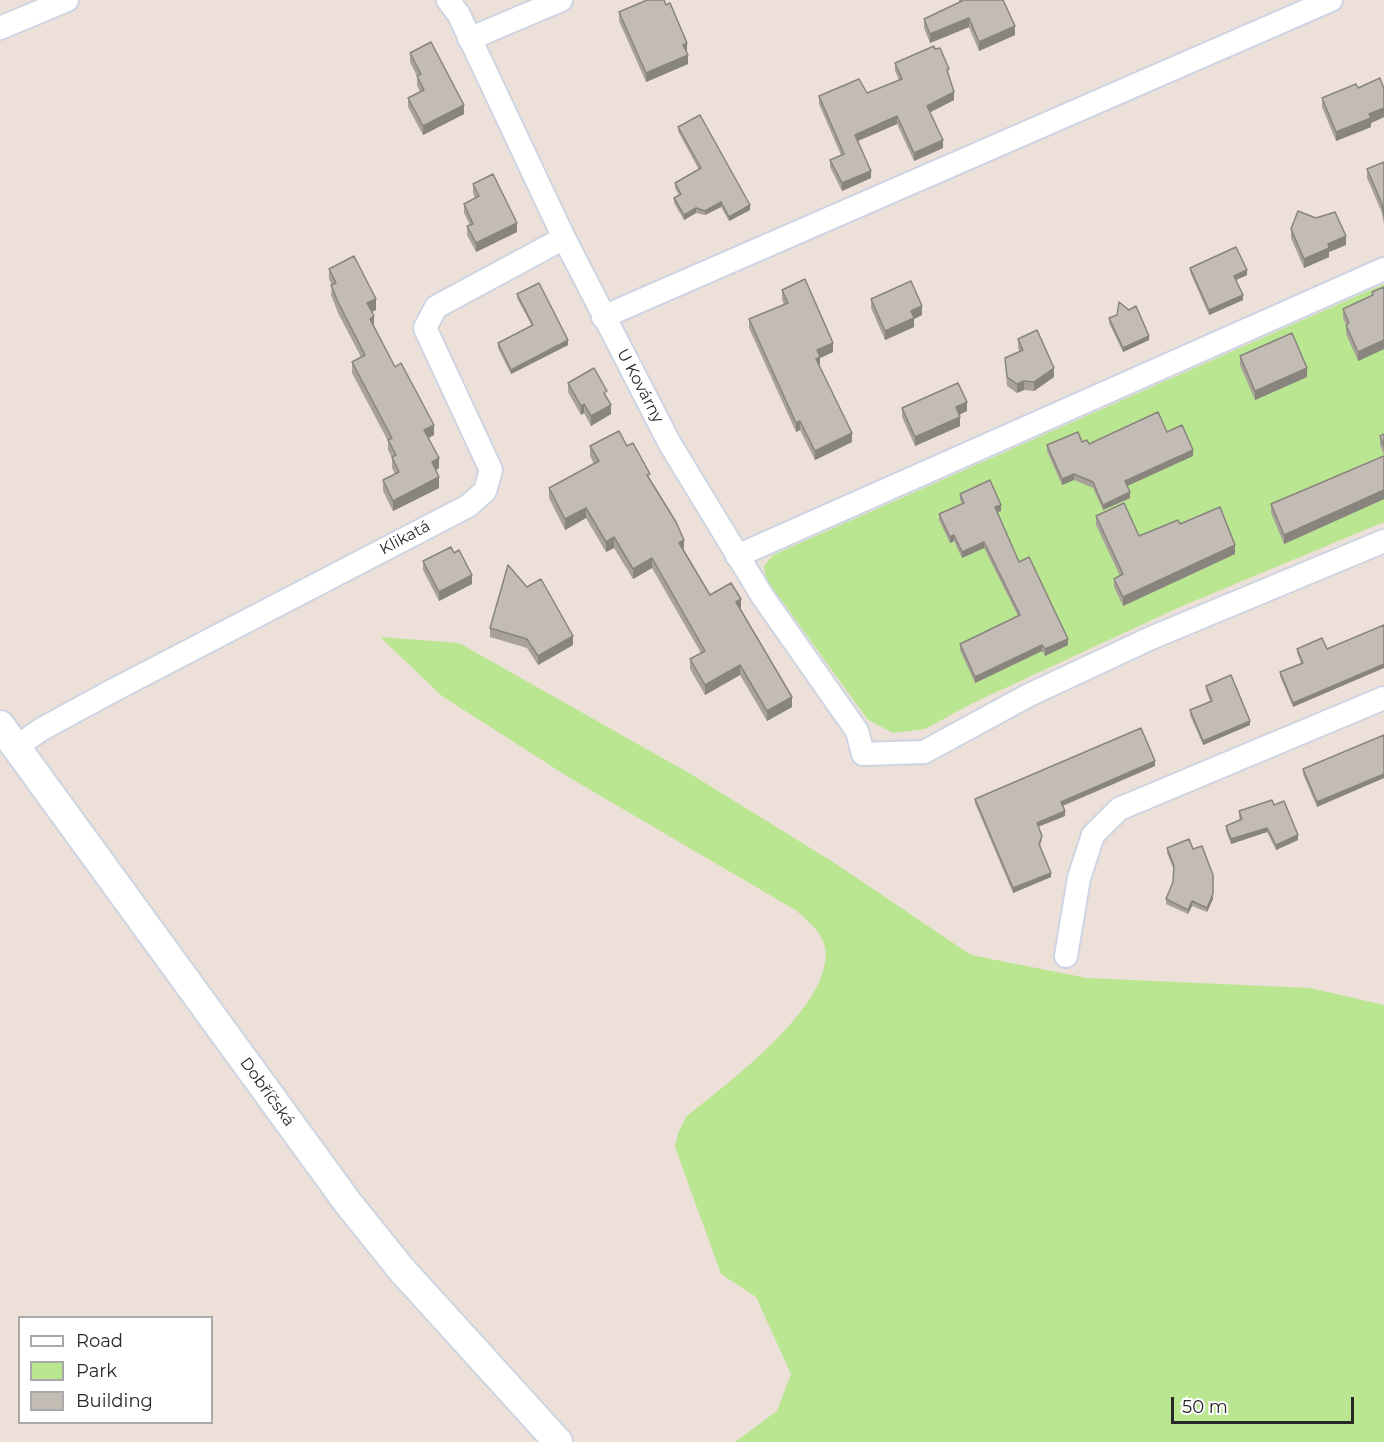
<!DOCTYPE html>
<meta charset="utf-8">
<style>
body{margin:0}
#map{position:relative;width:1384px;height:1442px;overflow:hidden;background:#ece0d8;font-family:Montserrat,sans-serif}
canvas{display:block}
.legend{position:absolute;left:18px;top:1316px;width:195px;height:108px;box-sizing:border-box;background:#fff;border:2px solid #a9a9a9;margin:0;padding:8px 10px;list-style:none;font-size:18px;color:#282828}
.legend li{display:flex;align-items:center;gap:12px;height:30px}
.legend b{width:30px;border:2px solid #a9a9a9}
.scale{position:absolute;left:1171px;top:1397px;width:183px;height:27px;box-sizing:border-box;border:3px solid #282828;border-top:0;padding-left:8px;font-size:18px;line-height:21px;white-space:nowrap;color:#282828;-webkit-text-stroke:4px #fff;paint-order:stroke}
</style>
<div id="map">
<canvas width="1384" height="1442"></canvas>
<ul class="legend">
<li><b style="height:8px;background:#fff"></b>Road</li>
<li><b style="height:16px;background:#bbe691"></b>Park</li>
<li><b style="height:16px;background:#c3bcb4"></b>Building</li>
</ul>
<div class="scale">50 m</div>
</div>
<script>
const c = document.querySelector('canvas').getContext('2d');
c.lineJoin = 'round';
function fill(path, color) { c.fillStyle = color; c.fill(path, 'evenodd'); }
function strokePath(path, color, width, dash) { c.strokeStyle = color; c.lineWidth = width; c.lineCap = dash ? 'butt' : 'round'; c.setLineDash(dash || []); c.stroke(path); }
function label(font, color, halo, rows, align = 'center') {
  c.font = font + ' Montserrat,sans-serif'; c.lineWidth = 5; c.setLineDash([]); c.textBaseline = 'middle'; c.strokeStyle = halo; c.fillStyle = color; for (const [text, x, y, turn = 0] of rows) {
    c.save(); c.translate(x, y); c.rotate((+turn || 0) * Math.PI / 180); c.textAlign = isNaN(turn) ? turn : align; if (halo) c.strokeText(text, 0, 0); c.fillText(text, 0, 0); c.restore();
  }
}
fill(new Path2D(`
 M1384 284V522L1180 607 975 702 925 729 893 733 868 720 766 579 764 566 773 555Z
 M380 637 459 643 689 773 833 862 971 955 1087 978 1310 988 1384 1005V1442H735L777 1411 791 1374 756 1297 721 1274 675 1147 678 1133 686 1117C726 1084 835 1005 825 947 822 932 807 921 797 911L570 778 442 696Z`), '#bbe691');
const minor = new Path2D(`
 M448 0 459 15 564 238 670 444 763 597 857 731 863 754 924 752 1029 695 1151 638 1384 541
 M0 28 67 0
 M469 39 561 0
 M603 317 1331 0
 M737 556 1384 269
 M16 747 42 729 112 691 468 506 485 491 491 470 425 328 436 307 564 238
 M1066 956 1079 878 1093 835 1119 809 1384 698`);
const tertiary = new Path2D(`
 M0 725 348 1203 401 1269 558 1442`);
strokePath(minor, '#ced5e2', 26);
strokePath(tertiary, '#ced5e2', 32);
strokePath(minor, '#fff', 22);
strokePath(tertiary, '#fff', 28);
fill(new Path2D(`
 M959 0H1003L1015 35 979 51 969 27 930 43 924 28V19L959 3Z
 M619 12 687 52 688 64 646 82 619 21Z
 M935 49 949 76 954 100 930 112 943 148 914 161 897 124 858 141 871 178 842 191 830 167V160L841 155 819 104V96L867 93 899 80 895 71V63Z
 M410 53 464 114 423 135 408 107V98L420 92 417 85V76L410 62Z
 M1358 88 1384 89V117L1371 123V127L1336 141 1322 107V98Z
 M678 127 750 210 729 221 721 207 705 215 696 213 684 220 674 203V198L679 195 675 188V183L699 170 678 131Z
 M1384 162V225L1382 213 1367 178V169Z
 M473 184 517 232 476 252 467 235V226L470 225 464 213V204L475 198 473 193Z
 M1316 218 1346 245 1329 252V257L1304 268 1291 238V229Z
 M1190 268 1247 275 1236 280 1243 300 1209 315 1190 272Z
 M329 269 376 310 372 312 374 326 395 367 434 435 429 438 439 468 436 470 439 488 393 511 383 491V480L395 474 392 468V458L388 450V441L352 373V362L361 357 338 313 331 295 332 285 329 279Z
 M1384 287V349L1358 361 1346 334V325L1343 318V309L1372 296V292Z
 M782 290 833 352 820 358 819 366 852 442 815 460 800 430 796 432 749 328V319L784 305 782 299Z
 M517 294 568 345 511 374 498 348V343L532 326 517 298Z
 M871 299 922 315 914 319V327L885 340 871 308Z
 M1109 318 1149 340 1123 352 1109 323Z
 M1018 339 1054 377 1034 391 1024 390 1017 393 1007 386 1005 358 1020 352 1018 348Z
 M1240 356 1307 377 1255 400 1240 365Z
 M568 383 611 414 591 426 584 413 581 415 568 392Z
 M902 408 967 411 959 415 960 426 915 446 902 417Z
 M1167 432 1193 456 1127 486 1130 498 1103 510 1093 488 1074 480 1062 485 1047 451V445L1089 444Z
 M1384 434V455L1380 445V436Z
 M590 446H627L650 480 684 550 710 595 741 609 792 707 767 721 740 675 705 695 690 669V659L701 653 652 568 633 579 614 548 606 552 586 518 565 530 549 498V488L594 464 590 456Z
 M1384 456V499L1284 544 1271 513V504Z
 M960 494 1001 511 997 512 1019 562 1068 645 1045 656 1042 651 975 683 960 650V644L1018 616 984 548 962 558 954 541 950 543 939 520V514L962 504 960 500Z
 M1096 516 1139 536 1180 524 1235 554 1123 606 1114 587V579L1120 576 1096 525Z
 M454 553 472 584 439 601 423 570V561Z
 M490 628 573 645 538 665 527 648 490 637Z
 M1322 638 1293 707 1280 676V672L1301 663 1297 653V649Z
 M1206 686 1250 725 1203 745 1190 715V710L1210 701 1206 690Z
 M1384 735 1317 807 1303 774V769Z
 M1155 766 1063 806 1065 816 1038 827 1042 840 1040 846 1051 877 1013 893 975 803V799Z
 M1274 805 1298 840 1276 850 1267 832 1231 844 1226 831V826L1240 820 1239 816V811Z
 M1167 848 1213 899 1207 912 1192 906 1188 914 1166 904V899L1173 882 1174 870 1167 853Z`), '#a8a29b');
fill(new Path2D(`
 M969 18V27L930 43V34Z
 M1015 26V35L979 51V42Z
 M687 43V52L683 45Z
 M688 55V64L646 82V73Z
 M954 92V100L927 114V106Z
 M464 105V114L423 135V126Z
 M1384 108V117L1371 123V127L1336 141V132L1369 114Z
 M897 116V124L855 142V135Z
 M943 140V148L914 161V153Z
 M871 171V178L842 191V183Z
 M721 202V207L705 215V211Z
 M750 205V210L729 221V217Z
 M696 208V213L684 220V215Z
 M517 223V232L476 252V243Z
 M1346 236V245L1329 252V257L1304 268V259L1328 244Z
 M1247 270V275L1234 281V276Z
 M1243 295V300L1209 315V310Z
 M376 299V310L367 314V303Z
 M922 306V315L914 319V327L885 340V331L911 311Z
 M374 316V327L370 319Z
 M1149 336V340L1123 352V348Z
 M568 340V345L511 374V370Z
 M1384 340V349L1358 361V352Z
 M833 343V352L820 358V366L816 359 817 350Z
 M1054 368V377L1034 391V382Z
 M1307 368V377L1255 400V391Z
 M1024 381V390L1017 393V384Z
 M967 402V411L956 416V407Z
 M584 404V413L581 415V406Z
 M611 405V414L591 426V416Z
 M960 417V426L915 446V437Z
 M800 421V430L796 432V423Z
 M434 425V435L424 440V430Z
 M852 433V442L815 460V451Z
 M1193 450V456L1125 487V481Z
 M439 458V468L432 472V462Z
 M1074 474V480L1062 485V479Z
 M439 477V488L393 511V501Z
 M1384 490V499L1284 544V535Z
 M1130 492V498L1103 510V505Z
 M1001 505V511L995 513V507Z
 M586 508V518L565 530V519Z
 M954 535V541L950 543V537Z
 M614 537V548L606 552V542Z
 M684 540V550L679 543Z
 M984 542V548L962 558V552Z
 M1235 545V554L1123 606V597Z
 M652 558V568L633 579V569Z
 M472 575V584L439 601V592Z
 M741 599V609L736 602Z
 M573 636V645L538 665V656Z
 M1068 639V645L1045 656V649Z
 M1042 645V651L975 683V677Z
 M1384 664V668L1293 707V703Z
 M740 665V675L705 695V685Z
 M792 697V707L767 721V711Z
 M1250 721V725L1203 745V741Z
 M1155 761V766L1061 806V802Z
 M1384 774V778L1317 807V802Z
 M1065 811V816L1037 827V823Z
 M1267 828V832L1231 844V839Z
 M1298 835V840L1276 850V845Z
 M1051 873V877L1013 893V888Z
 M1213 875V899L1207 912V908Z
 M1192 901V906L1188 914V910Z`), '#88847e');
const building = new Path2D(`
 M647 0H664L666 5 670 3 687 43 683 45 688 55 646 73 619 12Z
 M961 0H1003L1015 26 979 42 969 18 930 34 924 19 962 1Z
 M431 42 464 105 423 126 408 98 424 90 417 76 421 74 410 53Z
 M934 46 935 49 940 48 949 69 947 70 954 92 927 106 943 140 914 153 897 116 855 135 871 171 842 183 830 160 844 154 819 96 859 79 867 93 902 79 895 63Z
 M1380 78 1384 89V108L1369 114 1371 118 1336 132 1322 98 1356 84 1358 88Z
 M700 115 750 205 729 217 721 202 705 211 696 208 684 215 674 198 681 194 675 183 701 168 678 127Z
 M1384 162V216L1382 204 1367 169Z
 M493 174 517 223 476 243 467 226 473 224 464 204 479 196 473 184Z
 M1298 211 1316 218 1335 212 1346 236 1328 244 1329 248 1304 259 1291 229Z
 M1236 247 1247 270 1234 276 1243 295 1209 310 1190 268Z
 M354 256 376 299 367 303 374 316 370 319 395 367 401 363 434 425 424 430 439 458 432 462 439 477 393 501 383 480 399 472 392 457 396 455 388 440 392 438 352 362 365 355 338 302 331 285 336 283 329 269Z
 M805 279 833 343 817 350 820 357 816 359 852 433 815 451 800 421 796 423 749 319 788 303 782 290Z
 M911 281 922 306 911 311 914 318 885 331 871 299Z
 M539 283 568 340 511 370 498 343 533 325 517 294Z
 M1384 287V340L1358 352 1346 325 1349 323 1343 309 1373 295 1372 292Z
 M1119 302 1129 310 1136 306 1149 336 1123 348 1109 318 1117 315Z
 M1037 330 1054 368 1034 382 1024 381 1017 384 1007 377 1005 358 1023 350 1018 339Z
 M1292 333 1307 368 1255 391 1240 356Z
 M594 368 607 391 604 393 611 405 591 416 584 404 581 406 568 383Z
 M958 383 967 402 956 407 960 417 915 437 902 408Z
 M1158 412 1167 432 1182 425 1193 450 1125 481 1130 492 1103 505 1093 482 1074 474 1062 479 1047 445 1078 432 1082 442 1087 440 1089 444Z
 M619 431 627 446 633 443 650 474 647 475 676 522 684 540 679 543 710 595 731 583 741 599 736 602 792 697 767 711 740 665 705 685 690 659 705 651 652 558 633 569 614 537 606 542 586 508 565 519 549 488 599 461 590 446Z
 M1384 434V446L1380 436Z
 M1384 456V490L1284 535 1271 504Z
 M990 480 1001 505 995 507 1019 562 1029 557 1068 639 1045 649 1042 645 975 677 960 644 1020 615 984 542 962 552 954 535 950 537 939 514 964 503 960 494Z
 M1124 503 1139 536 1178 520 1180 524 1220 507 1235 545 1123 597 1114 579 1123 574 1096 516Z
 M451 547 454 553 459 550 472 575 439 592 423 561Z
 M508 565 527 587 541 579 573 636 538 656 527 639 490 628Z
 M1384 625V664L1293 703 1280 672 1303 663 1297 649 1322 638 1327 649Z
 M1231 675 1250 721 1203 741 1190 710 1212 701 1206 686Z
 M1141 728 1155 761 1061 802 1065 811 1037 823 1042 836 1039 844 1051 873 1013 888 975 799Z
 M1384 735V774L1317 802 1303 769Z
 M1272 800 1274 805 1284 801 1298 835 1276 845 1267 828 1231 839 1226 826 1242 819 1239 811Z
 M1189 839 1193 849 1202 846 1213 875V894L1207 908 1192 901 1188 910 1166 899 1173 882 1174 866 1167 848Z`);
fill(building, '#c3bcb4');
strokePath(building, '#88847e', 1.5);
label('16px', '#282828', '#fff', [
 ["U Kovárny",640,386,62],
 ["Klikatá",405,538,-28],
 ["Dobříčská",267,1092,54]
]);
</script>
